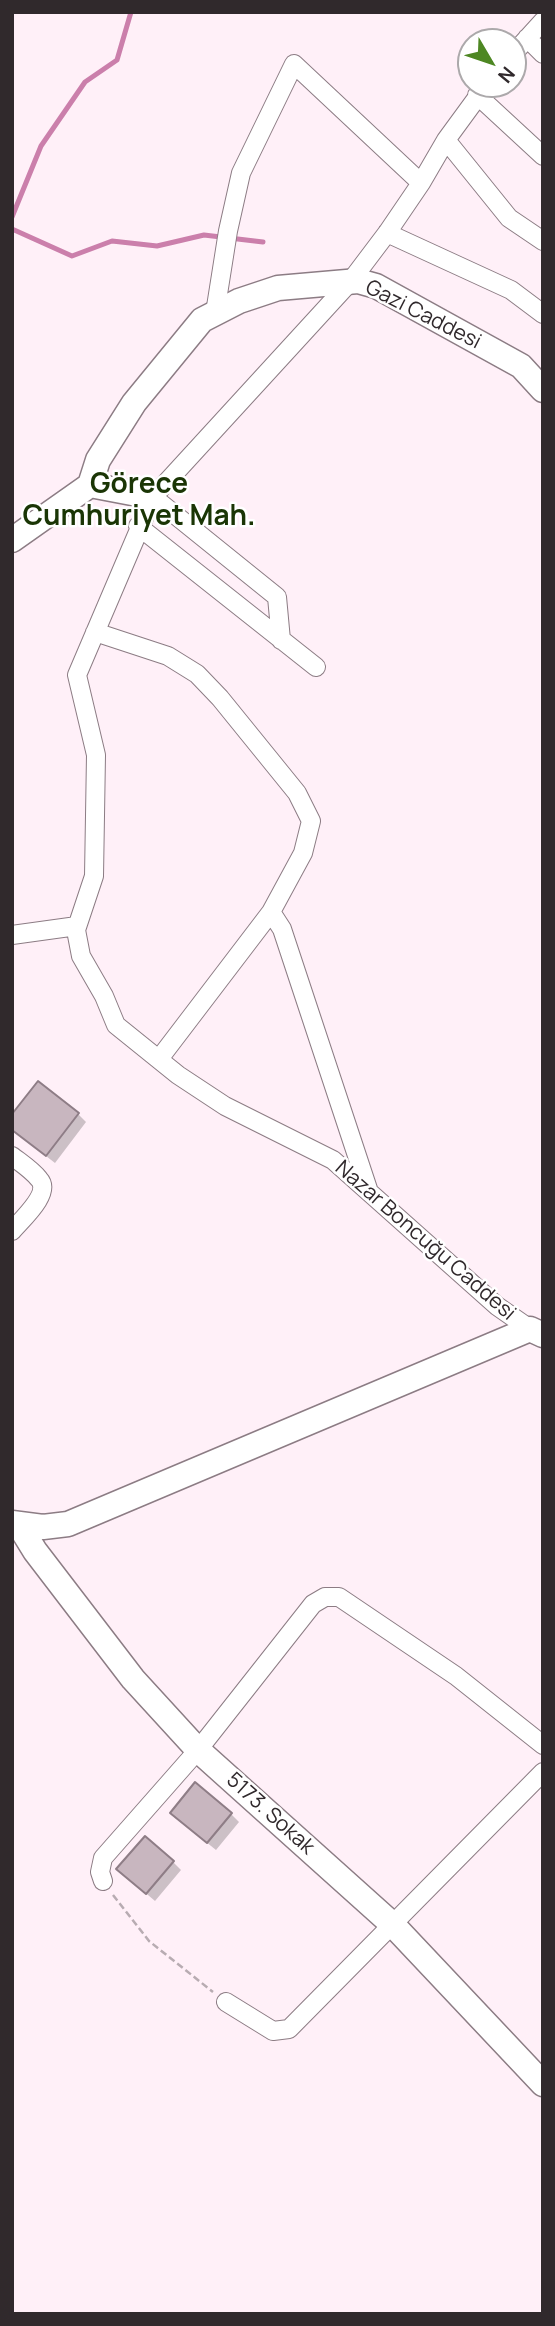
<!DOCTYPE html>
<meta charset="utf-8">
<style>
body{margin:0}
#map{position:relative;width:555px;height:2326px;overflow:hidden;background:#fff0f8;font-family:Manrope,sans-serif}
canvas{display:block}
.frame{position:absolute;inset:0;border:14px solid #30292c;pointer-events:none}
.north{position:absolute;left:457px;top:28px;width:70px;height:70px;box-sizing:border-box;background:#fff;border:2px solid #aca9ab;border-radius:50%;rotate:129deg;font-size:19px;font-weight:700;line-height:28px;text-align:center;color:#30292c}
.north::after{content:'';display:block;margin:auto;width:24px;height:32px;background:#4e8723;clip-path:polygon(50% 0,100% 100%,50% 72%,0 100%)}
</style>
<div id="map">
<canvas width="555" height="2326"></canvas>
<div class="frame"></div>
<div class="north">N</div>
</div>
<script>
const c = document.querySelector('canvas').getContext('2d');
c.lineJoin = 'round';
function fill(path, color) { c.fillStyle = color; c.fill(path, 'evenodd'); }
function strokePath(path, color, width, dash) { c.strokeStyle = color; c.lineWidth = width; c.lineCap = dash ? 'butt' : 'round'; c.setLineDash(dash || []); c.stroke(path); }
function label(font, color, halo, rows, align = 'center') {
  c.font = font + ' Manrope,sans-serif'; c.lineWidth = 5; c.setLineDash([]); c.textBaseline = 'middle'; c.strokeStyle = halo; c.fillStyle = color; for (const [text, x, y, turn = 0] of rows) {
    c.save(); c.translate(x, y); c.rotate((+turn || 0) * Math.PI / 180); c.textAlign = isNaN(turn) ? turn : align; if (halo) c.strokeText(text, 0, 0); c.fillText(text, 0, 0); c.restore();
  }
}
fill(new Path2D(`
 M78 1114 86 1122 55 1163 15 1132Z
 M231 1814 239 1822 216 1850 180 1821Z
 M173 1862 181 1870 155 1901 127 1877Z`), '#0003');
strokePath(new Path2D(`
 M12 217 41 146 85 82 117 60 131 12
 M12 229 72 256 112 241 157 246 204 235 263 242`), '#cb7fab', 5);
const building = new Path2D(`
 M38 1081 79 1113 46 1156 12 1130V1114Z
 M195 1782 232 1813 207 1843 170 1813Z
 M145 1836 174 1861 146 1894 116 1869Z`);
fill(building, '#c8b6bf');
strokePath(building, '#8e7d86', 2);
const street = new Path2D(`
 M527 38 543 54
 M513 54 543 21
 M487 84 446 140 421 183 387 233 350 282 153 497 77 675 96 755 94 876 76 930 81 956 104 996 116 1025 178 1075 225 1106 333 1160 497 1306 530 1329
 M477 95 543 156
 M446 140 509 218 543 241
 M387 233 511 290 543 314
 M215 313 228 231 241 173 294 64 421 183
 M153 497 277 597 281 640
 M138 526 316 667
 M95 632 168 656 197 674 220 698 297 793 311 821 303 853 271 912 159 1059
 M271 912 282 929 368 1189
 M12 935 77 926
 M12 1156C21 1163 32 1170 39 1179 52 1193 22 1219 12 1231
 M103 1881 100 1872 103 1858 198 1750 313 1604 325 1597H339L456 1676 543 1745
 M226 2002 273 2031 289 2029 543 1772`);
const secondary = new Path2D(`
 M90 485 98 460 134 403 202 320 239 301 278 288 358 281 376 286 521 366 543 390
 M12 540 90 485 153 497
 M12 1523 43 1527 68 1524 530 1329 543 1335
 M19 1525 35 1551 133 1679 198 1750 393 1925 543 2084`);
strokePath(street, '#8c7c84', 20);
strokePath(secondary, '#8c7c84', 27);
strokePath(new Path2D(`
 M113 1895 149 1941 213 1992`), '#b8acb2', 2.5, [7, 3.5]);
strokePath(street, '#fff', 18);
strokePath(secondary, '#fff', 24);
label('21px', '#30292c', '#fff', [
 ["Gazi Caddesi",423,315,27],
 ["Nazar Boncuğu Caddesi",425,1241,41],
 ["5173. Sokak",270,1814,42]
]);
label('bold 28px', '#1a3505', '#fff', [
 ["Görece",139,485],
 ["Cumhuriyet Mah.",139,517]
]);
</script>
